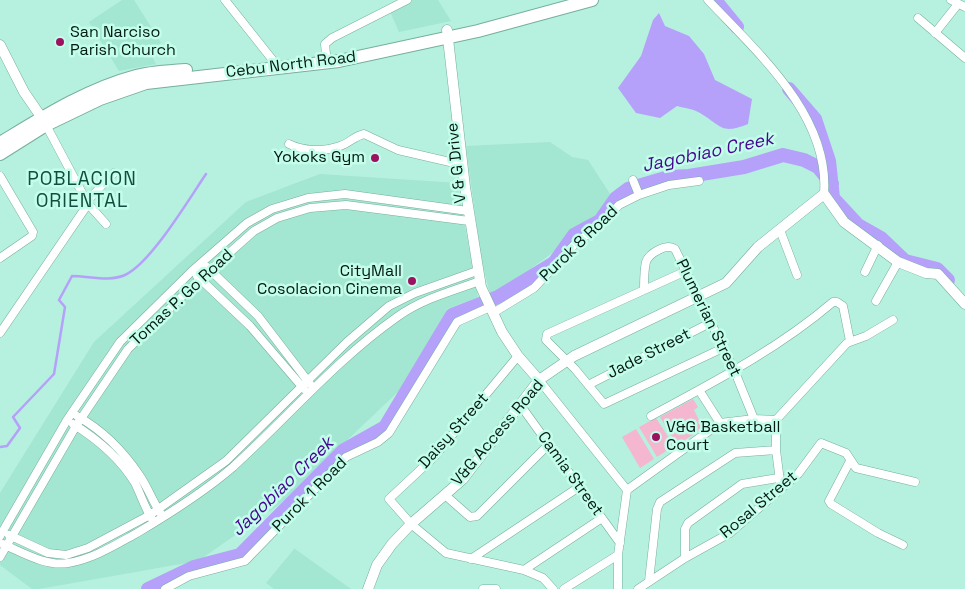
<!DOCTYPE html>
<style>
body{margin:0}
canvas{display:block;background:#b6f0de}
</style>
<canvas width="965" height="589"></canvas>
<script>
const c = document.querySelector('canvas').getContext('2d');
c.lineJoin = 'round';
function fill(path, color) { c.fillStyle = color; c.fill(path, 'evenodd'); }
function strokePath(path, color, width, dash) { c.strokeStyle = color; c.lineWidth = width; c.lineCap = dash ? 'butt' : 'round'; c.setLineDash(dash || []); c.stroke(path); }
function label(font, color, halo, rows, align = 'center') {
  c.font = font + ' "Space Grotesk",sans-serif'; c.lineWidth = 5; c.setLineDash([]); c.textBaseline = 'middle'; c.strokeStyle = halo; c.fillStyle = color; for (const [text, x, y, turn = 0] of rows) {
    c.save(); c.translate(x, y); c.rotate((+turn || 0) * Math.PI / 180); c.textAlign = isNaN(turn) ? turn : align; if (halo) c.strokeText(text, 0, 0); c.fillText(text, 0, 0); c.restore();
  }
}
fill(new Path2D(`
 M122 0H134L161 43 149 51 156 64 119 71 89 22Z
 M409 0H438L451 21 399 32 389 9Z
 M550 142 572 157 588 160 612 197 590 225 491 298 481 258 466 146Z
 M320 174 457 183 478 297 447 309 403 387 280 504 198 561 39 589H32L0 565V493L94 342 246 202Z
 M295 548V549L351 589H274L266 583Z`), '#a3e6d1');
fill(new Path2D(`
 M693 399 698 407 694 410 699 420 704 418 708 425 677 445 660 417Z
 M656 418 674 446 657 457 639 427Z
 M636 429 654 459 640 468 622 437Z`), '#f5b7cf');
fill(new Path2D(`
 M659 13 665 26 689 36 704 54 715 80 752 99 748 124C721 135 722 126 700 113 694 109 684 108 677 106L660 118 636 113 618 88 641 56 653 20Z`), '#b5a1fa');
strokePath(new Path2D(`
 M0 447 7 446 20 428 13 417 54 374 65 307 59 300 72 276C89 276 110 282 125 275 151 263 189 199 206 174`), '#b5a1fa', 2.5);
strokePath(new Path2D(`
 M715 0 737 27
 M789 89 815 119 829 161 833 198 858 225 881 238 905 261 937 269 948 280
 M148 589 194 567 240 555 344 450 385 427 452 315 498 297 554 263 574 235 600 221 616 198 628 189 669 177 689 176 744 167 783 155 804 160 818 167 832 184`), '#b5a1fa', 14);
const minor = new Path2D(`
 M225 0 279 68
 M708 0C758 53 830 116 824 194
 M951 0 965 7
 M918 18 965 58
 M935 33 958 4
 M326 54 325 44 332 38 407 0
 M46 125 88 204 106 224
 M289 144C303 151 324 152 340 146 349 143 355 136 364 134L398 150 463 165
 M0 176 33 232 32 236 0 258
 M633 180 639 195
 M87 201 114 173
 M780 230 797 275
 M207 267 258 316 310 384
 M686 271 547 334 546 340 575 369 604 404 723 348
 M865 272 878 245
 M197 276 250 326 304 389
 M644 290C644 281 644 270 646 262 649 253 667 243 675 249L735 372 754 419
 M876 301 898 262
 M493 313 534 288 576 243 599 226 619 205 639 195 669 185 699 181
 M0 333 88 204
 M518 356 433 458 389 499 411 524 446 553 524 570 543 578 553 589
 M539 380 627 490
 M588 385 710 323
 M699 390 720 423
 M521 406 620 543
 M77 416C102 430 124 452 140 476 148 488 153 502 161 514
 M651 416C714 382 778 349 833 302H837L843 306 850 341
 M73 424C97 439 120 458 135 483 141 495 145 508 152 519
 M850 461 829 501 831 504 878 533 903 545
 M781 489 776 450V420L847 343 866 336 893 320
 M445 495 470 517 477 516 548 445
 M9 535 48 553 66 555 88 548 150 515 226 461 347 342 389 306 415 293 477 271
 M0 536 67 420 120 342 192 271 247 223 272 209 308 198 345 194 468 211
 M0 543C20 551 45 567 68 563 93 559 115 545 137 533 169 514 204 492 233 467 288 417 336 360 397 317 422 299 452 291 480 281
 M0 557 76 426 128 349 200 279 254 231 277 218 310 208 346 205 469 221
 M685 558V529L688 523 742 484 778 478
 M471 559 579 487
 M524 570 602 518
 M649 581 657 509 660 502 735 453 776 450
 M165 589 189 576 245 561 346 457 378 442 389 433 457 322 490 307
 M483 589H496
 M564 589 618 555
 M618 589V555L627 490 720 423 754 419 776 420
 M638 589 685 558 730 533 798 474 821 443 846 453 856 468 915 482`);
const tertiary = new Path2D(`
 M447 30 465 187 481 287 502 332 518 356 539 380
 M0 45 24 92 46 124
 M368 589 377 565 392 544 411 524 463 479 539 380 574 356 726 283 758 247 824 194 844 222 898 262 926 273 938 274 965 304`);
const primary = new Path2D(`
 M0 143C43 117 87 89 136 76 152 72 169 71 186 70
 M0 154 46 125 100 99 146 83 339 61 478 31 592 0`);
strokePath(minor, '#77af9e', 9);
strokePath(tertiary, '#77af9e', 11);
strokePath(primary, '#77af9e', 14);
strokePath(minor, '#fff', 8);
strokePath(tertiary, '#fff', 10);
strokePath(primary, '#fff', 12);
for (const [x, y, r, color] of [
 [60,42,5,"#9d1260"],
 [375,158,5,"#9d1260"],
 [412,281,5,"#9d1260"],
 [656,437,5,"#9d1260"]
]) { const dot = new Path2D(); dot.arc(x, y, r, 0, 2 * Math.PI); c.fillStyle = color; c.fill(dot); strokePath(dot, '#c3feeb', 2); }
label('16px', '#031913', '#c3feeb', [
 ["San Narciso",70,33],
 ["Parish Church",70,51],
 ["Yokoks Gym",365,158,"right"],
 ["CityMall",402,272,"right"],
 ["Cosolacion Cinema",402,290,"right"],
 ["V&G Basketball",666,428],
 ["Court",666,446]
], 'left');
label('16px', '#031913', '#c3feeb', [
 ["Cebu North Road",291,65,-7],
 ["V & G Drive",457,163,-96],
 ["Purok 8 Road",579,244,-44],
 ["Tomas P. Go Road",182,298,-43],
 ["Plumerian Street",708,318,64],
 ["Jade Street",649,354,-27],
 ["Daisy Street",454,431,-48],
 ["V&G Access Road",498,433,-50],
 ["Camia Street",570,474,54],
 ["Purok 1 Road",310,495,-45],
 ["Rosal Street",759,505,-40]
]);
label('italic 18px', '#460591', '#c3feeb', [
 ["Jagobiao Creek",708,153,-12],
 ["Jagobiao Creek",283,487,-44]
]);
c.letterSpacing = '1px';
label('19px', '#114d3f', '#c3feeb', [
 ["POBLACION",82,180],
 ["ORIENTAL",82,202]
]);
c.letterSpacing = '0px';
</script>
